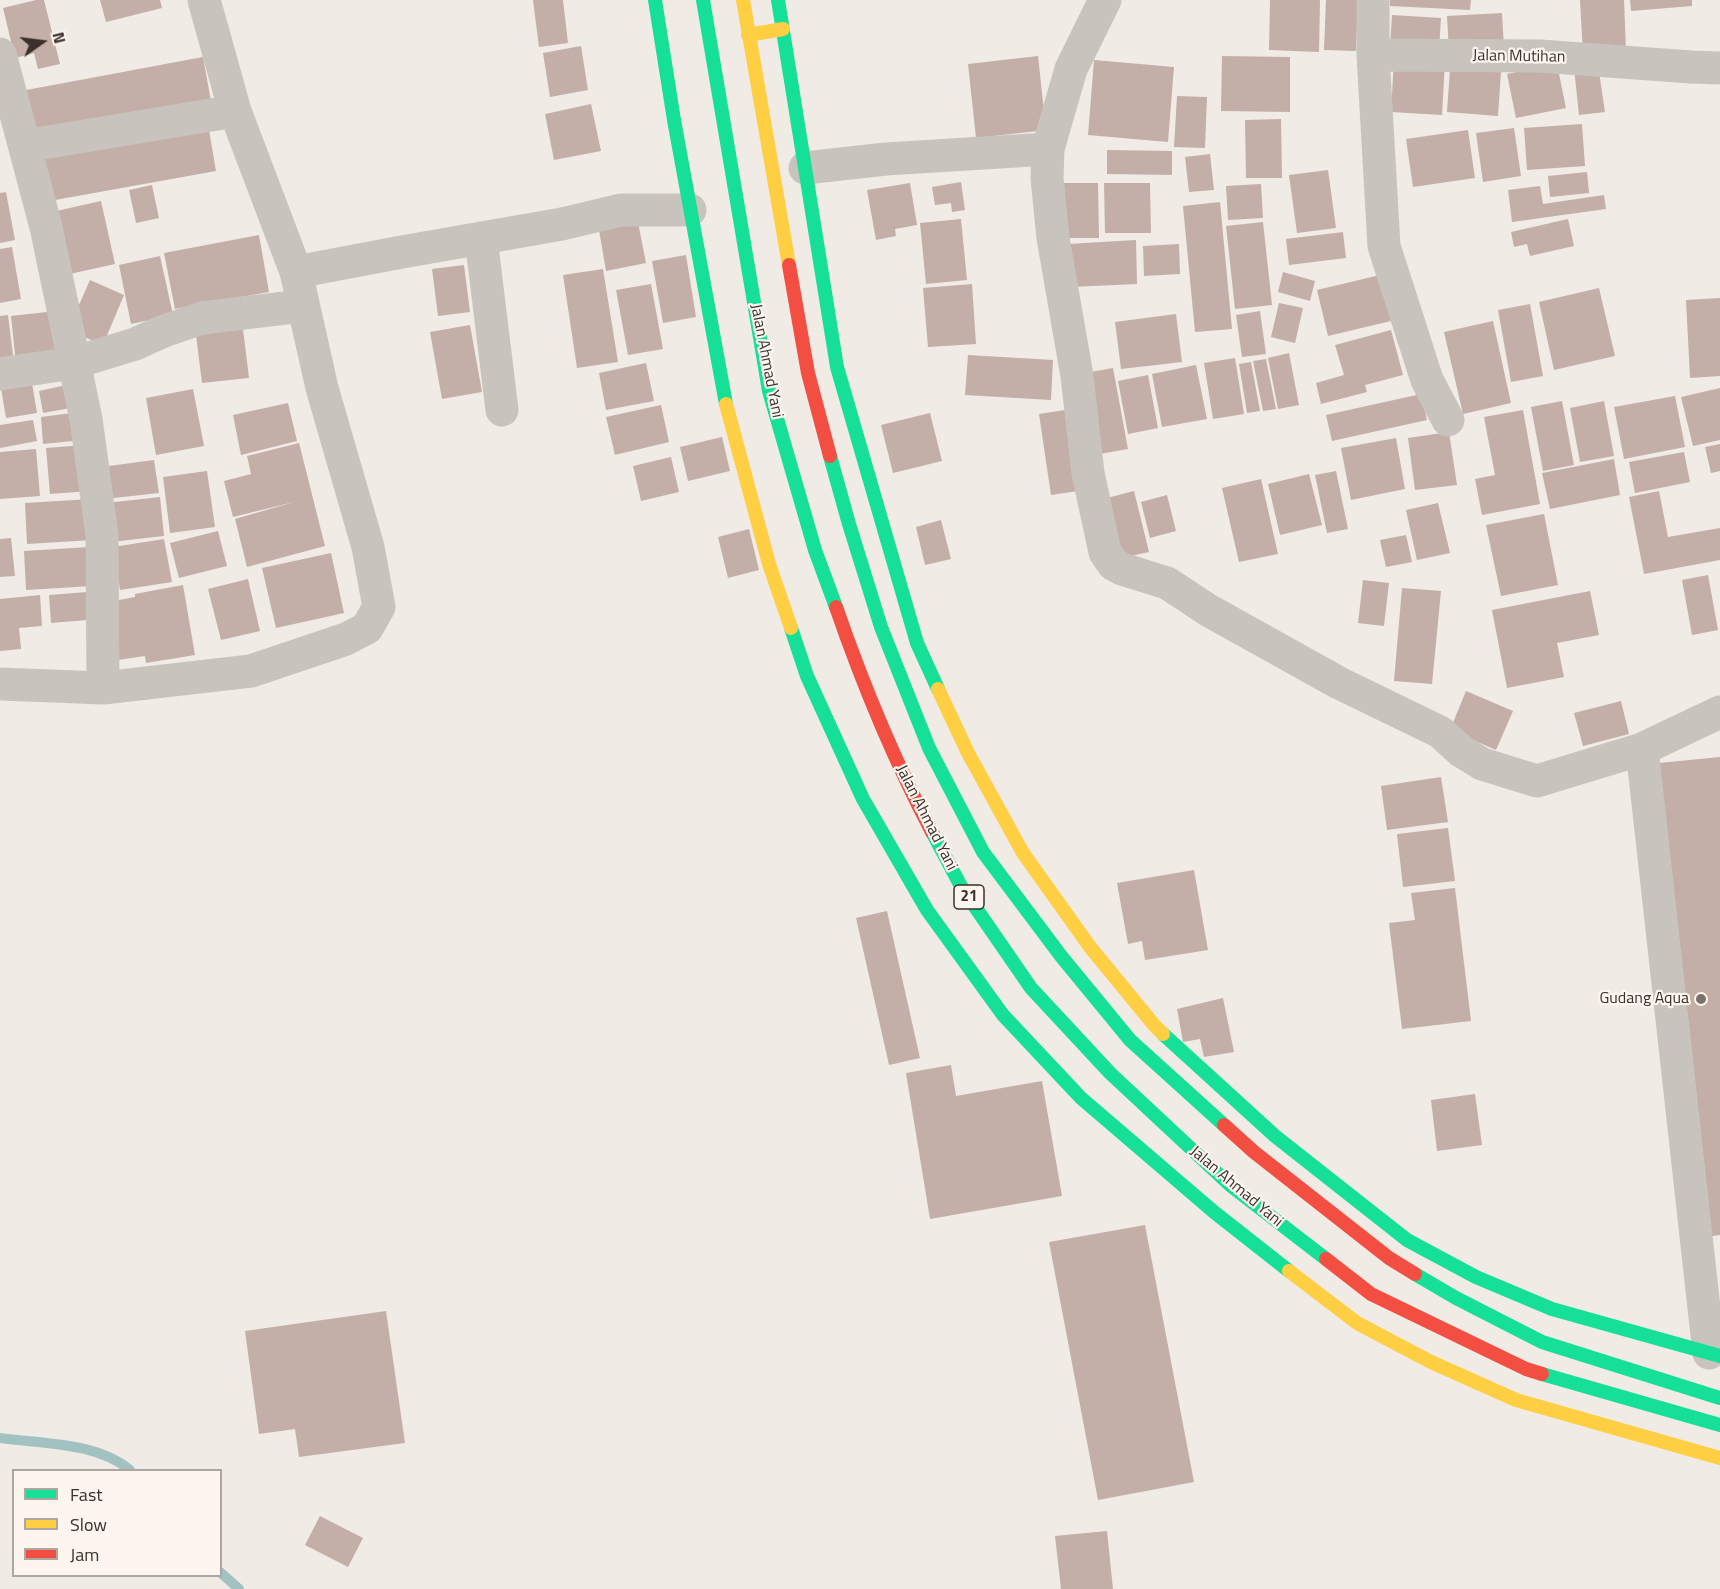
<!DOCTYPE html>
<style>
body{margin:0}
#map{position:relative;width:1720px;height:1589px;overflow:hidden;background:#f0ebe5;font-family:"Titillium Web",sans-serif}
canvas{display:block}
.legend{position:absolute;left:12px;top:1469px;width:210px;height:108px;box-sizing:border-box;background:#fbf5ee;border:2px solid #aea6a0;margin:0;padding:8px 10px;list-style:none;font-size:18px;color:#3b302b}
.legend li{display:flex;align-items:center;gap:12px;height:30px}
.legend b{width:30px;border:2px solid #aea6a0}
.north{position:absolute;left:12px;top:12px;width:60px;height:60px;-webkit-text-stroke:4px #fbf5ee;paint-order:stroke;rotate:76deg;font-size:16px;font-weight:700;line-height:24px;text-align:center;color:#3b302b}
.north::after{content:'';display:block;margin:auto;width:21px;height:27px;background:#3b302b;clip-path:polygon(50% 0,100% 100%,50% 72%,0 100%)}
</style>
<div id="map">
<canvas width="1720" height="1589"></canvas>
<ul class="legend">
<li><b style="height:8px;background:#16e098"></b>Fast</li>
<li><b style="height:8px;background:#ffcf43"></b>Slow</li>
<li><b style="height:8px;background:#f24e42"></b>Jam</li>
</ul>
<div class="north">N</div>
</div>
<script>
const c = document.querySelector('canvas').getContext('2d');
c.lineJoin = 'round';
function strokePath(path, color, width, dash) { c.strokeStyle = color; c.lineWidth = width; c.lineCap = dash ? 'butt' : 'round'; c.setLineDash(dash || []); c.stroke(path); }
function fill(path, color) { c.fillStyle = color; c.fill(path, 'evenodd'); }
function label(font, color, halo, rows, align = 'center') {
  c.font = font + ' "Titillium Web",sans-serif'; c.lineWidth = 4.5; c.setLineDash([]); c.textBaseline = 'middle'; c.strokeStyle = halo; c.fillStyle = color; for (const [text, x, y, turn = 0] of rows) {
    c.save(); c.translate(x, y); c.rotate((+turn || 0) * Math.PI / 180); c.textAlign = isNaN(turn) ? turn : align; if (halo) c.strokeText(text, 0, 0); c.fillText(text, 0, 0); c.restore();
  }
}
strokePath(new Path2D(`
 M0 1438C43 1444 96 1442 130 1470
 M220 1572 239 1589`), '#a1c2c1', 10);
fill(new Path2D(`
 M36 0H44L60 64 38 69 34 53 15 58 3 8Z
 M100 0H160L162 8 106 22Z
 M533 0H563L568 43 539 47Z
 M1270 0H1320L1319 52 1269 50Z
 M1326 0H1358L1356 51 1324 50Z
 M1390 0H1471L1470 10 1390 6Z
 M1580 0H1624L1626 51 1583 54Z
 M1630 0H1692V6L1631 11Z
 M1502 13 1504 49 1449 51 1447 16Z
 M1392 15 1441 18 1439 50 1390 47Z
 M581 46 588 90 550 97 543 53Z
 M1038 56 1046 130 976 138 968 64Z
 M1222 56 1290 57V112L1221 111Z
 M203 57 212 107 30 140 21 91Z
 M1394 59 1445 62 1442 115 1391 112Z
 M1094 60 1174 67 1168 142 1088 135Z
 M1557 64 1566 108 1516 118 1507 74Z
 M1598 65 1605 112 1579 115 1574 68Z
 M1450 69 1501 72 1498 116 1447 112Z
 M1177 96 1207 97 1205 148 1174 147Z
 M591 104 601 151 554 160 545 114Z
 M1281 119 1282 178H1246L1245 120Z
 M208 124 216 171 44 202 36 156Z
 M1582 124 1585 166 1527 170 1524 128Z
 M1514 128 1521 176 1483 182 1476 133Z
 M1468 130 1475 178 1413 187 1406 139Z
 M1107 150 1172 151V175L1107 174Z
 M1210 154 1214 190 1189 192 1185 157Z
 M1328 170 1336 228 1297 233 1289 175Z
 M1587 172 1589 193 1550 197 1548 176Z
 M961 182 965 210 952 212 951 203 935 205 932 187Z
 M910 183 917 225 895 229 896 236 876 240 867 190Z
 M1057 183H1098L1099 238H1057Z
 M1104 183H1150L1151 233H1105Z
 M1261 184 1263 218 1228 220 1226 186Z
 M152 185 159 218 136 223 129 190Z
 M1540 186 1543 204 1604 195 1606 209 1512 222 1508 190Z
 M6 192 15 240 0 243V193Z
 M101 201 115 264 65 275 52 212Z
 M1220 202 1232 329 1195 332 1183 206Z
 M637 217 646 263 606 271 598 224Z
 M961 219 967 280 926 284 920 223Z
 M1568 219 1574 246 1530 256 1527 244 1514 247 1511 232Z
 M1263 222 1272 305 1235 309 1226 226Z
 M1343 232 1346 258 1289 265 1286 239Z
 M259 235 269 292 175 309 164 253Z
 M1136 240 1137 284 1071 287 1068 244Z
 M1179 244 1180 274 1144 276 1143 246Z
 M12 247 21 299 0 303V249Z
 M686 255 696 317 663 323 652 261Z
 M160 256 173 315 131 324 119 265Z
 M464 265 470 312 438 316 432 269Z
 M603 269 618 362 577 368 563 275Z
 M1283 272 1315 281 1310 301 1278 292Z
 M1380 275 1391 321 1328 336 1317 290Z
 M90 280 124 295 103 345 68 330Z
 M651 284 663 349 628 355 616 290Z
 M972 284 976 344 928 347 923 288Z
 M1599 288 1615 356 1554 370 1539 302Z
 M1720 298V376L1690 378 1686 300Z
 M1279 303 1303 308 1295 343 1271 337Z
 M1530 304 1543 376 1511 382 1498 310Z
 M56 311 61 359 16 364 11 316Z
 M1260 311 1266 354 1242 357 1236 315Z
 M1176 314 1182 362 1121 369 1115 322Z
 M8 315 14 363 0 364V316Z
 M1493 321 1511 403 1463 414 1444 332Z
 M470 325 482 392 442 399 430 332Z
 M243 329 249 378 202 383 196 335Z
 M1391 330 1403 375 1365 385 1367 392 1321 404 1316 383 1344 375 1335 345Z
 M1289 353 1299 405 1278 409 1268 358Z
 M968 355 1053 360 1051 400 965 395Z
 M1235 358 1244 414 1213 419 1204 363Z
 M1266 359 1276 409 1263 411 1253 361Z
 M1251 362 1260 411 1247 413 1239 364Z
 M646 363 654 401 606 410 599 373Z
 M1196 365 1207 419 1162 427 1152 374Z
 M1113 368 1128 449 1094 455 1079 374Z
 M1148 375 1158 428 1128 434 1118 381Z
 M32 383 37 413 6 418 1 388Z
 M71 384 76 407 43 413 39 391Z
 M1720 388V440L1693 446 1681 397Z
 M193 389 204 446 156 455 146 398Z
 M1421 394 1427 420 1332 441 1326 415Z
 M1675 396 1685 447 1624 459 1614 407Z
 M1562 401 1574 465 1543 471 1531 407Z
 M1604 401 1614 456 1580 462 1570 408Z
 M288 403 297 441 241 455 233 415Z
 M661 405 669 442 615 455 606 417Z
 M1072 409 1085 490 1051 495 1039 414Z
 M1523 410 1540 504 1482 515 1475 479 1495 475 1484 417Z
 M80 412 83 440 43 444 41 417Z
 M930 413 942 461 893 473 881 425Z
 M33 420 37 441 0 448V425Z
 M1449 432 1457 485 1415 490 1408 438Z
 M722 437 730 471 688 481 680 447Z
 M1396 438 1405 489 1351 500 1341 448Z
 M299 443 325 546 247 567 235 519 294 502 233 517 224 481 251 474 247 456Z
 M1720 444V471L1711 473 1705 447Z
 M85 445 89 491 50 494 46 448Z
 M36 449 40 496 0 499V452Z
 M1684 452 1690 482 1635 493 1629 462Z
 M671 457 679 492 641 501 633 466Z
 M1614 459 1620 495 1550 509 1542 473Z
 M154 460 159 493 105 499 101 467Z
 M207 471 215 527 170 533 163 477Z
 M1336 471 1348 529 1327 533 1315 475Z
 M1309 474 1322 525 1280 535 1268 484Z
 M1261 479 1278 554 1239 562 1222 488Z
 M1134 491 1149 552 1117 559 1103 499Z
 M1659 491 1668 537 1720 528V560L1644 574 1629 497Z
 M1167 495 1176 531 1150 538 1141 502Z
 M160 497 164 536 111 542 106 503Z
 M91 499 93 540 27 544 25 503Z
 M1438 503 1450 553 1417 560 1406 510Z
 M1544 514 1558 585 1501 596 1486 525Z
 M941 520 951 559 925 565 916 527Z
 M749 529 759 570 728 578 718 537Z
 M218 531 227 566 179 578 170 543Z
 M1406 535 1412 562 1386 567 1380 540Z
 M11 538 15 576 0 577V539Z
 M164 539 172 582 120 590 113 547Z
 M90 547 92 586 26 590 24 551Z
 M331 553 344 613 276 628 262 568Z
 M1708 575 1718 630 1692 635 1682 580Z
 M248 579 260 631 221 640 208 589Z
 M1363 580 1389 583 1384 626 1358 623Z
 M183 585 195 655 146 663 145 656 118 660 108 602 135 597V594Z
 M1402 588 1441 591 1432 684 1394 681Z
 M1590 591 1599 635 1557 643 1564 677 1507 688 1492 610Z
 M87 592 88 620 51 623 49 595Z
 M40 595 42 626 19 628 21 649 0 651V599Z
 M1466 691 1513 711 1496 750 1450 730Z
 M1621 701 1629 734 1583 746 1574 713Z
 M1720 757V1235L1706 1237 1659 763Z
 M1441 777 1448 822 1387 830 1381 786Z
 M1448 828 1455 881 1403 887 1397 834Z
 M1194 870 1208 950 1145 960 1142 941 1128 944 1117 883Z
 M1455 888 1471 1021 1402 1029 1389 923 1415 920 1411 893Z
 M887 911 920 1058 889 1065 856 918Z
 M1223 998 1234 1052 1204 1057 1200 1039 1183 1042 1177 1009Z
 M951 1065 956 1096 1042 1081 1062 1196 930 1219 906 1073Z
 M1475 1094 1482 1145 1437 1151 1431 1100Z
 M1145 1225 1194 1482 1098 1500 1049 1242Z
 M386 1311 405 1443 299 1457 295 1429 259 1434 245 1331Z
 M320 1516 363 1538 348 1567 305 1545Z
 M1107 1531 1113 1589H1061L1055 1536Z`), '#c3afa7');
strokePath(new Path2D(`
 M1105 0 1071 69 1048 149 1047 178 1053 238 1077 376 1088 473 1105 552 1113 564 1122 569 1167 583 1208 610 1339 683 1440 732 1461 751 1482 764 1537 781 1642 749 1720 712
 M1373 0V55L1384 246 1427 380 1448 420
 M0 54 46 227 86 419 102 535 103 688
 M1373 55 1540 56 1691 67 1720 68
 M25 146 235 111
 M805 168 886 159 1048 149
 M481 238 502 410
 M296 272 402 252 562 224 621 210H690
 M0 374 73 363 135 344 164 331 202 318 302 306
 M0 684 103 688 251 671 346 639 367 628 379 607 368 547 322 388 296 272 235 111 204 0
 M1642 749 1709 1353`), '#c9c3be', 33);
strokePath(new Path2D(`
 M655 0 674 120 726 404
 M703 0 769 391 815 550 836 607
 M778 0 837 367 917 643 938 689
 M830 456 849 524 881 627 929 748 983 852 1061 956 1130 1040 1224 1125
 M791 628 807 676 863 799 927 910 1003 1015 1081 1098 1214 1212 1289 1271
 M932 832 962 888 1031 988 1110 1073 1230 1185 1326 1259
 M1163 1034 1275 1136 1407 1240 1476 1277 1552 1309 1720 1356
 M1415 1274 1456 1298 1542 1342 1720 1398
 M1542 1374 1720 1425`), '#16e098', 14);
strokePath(new Path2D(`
 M743 0 789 265
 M748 35 783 29
 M726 404 769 564 791 628
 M938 689 968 753 1023 853 1090 947 1154 1025 1163 1034
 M1289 1271 1357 1323 1431 1362 1516 1400 1720 1458`), '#ffcf43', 14);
strokePath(new Path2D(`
 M789 265 808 373 830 456
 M836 607C863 685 894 760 932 832
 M1224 1125 1254 1152 1389 1258 1415 1274
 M1326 1259 1371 1294 1526 1369 1542 1374`), '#f24e42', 14);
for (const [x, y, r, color] of [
 [1701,999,6,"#7a716c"]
]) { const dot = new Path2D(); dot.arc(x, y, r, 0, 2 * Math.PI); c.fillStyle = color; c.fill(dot); strokePath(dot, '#fbf5ee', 2); }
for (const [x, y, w] of [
 [969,897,30]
]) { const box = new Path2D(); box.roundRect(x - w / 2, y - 12, w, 24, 4.5); c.fillStyle = '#fbf5ee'; c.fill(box); strokePath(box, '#3b302b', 1.5); }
label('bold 15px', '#3b302b', null, [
 ["21",969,897]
]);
label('16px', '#3b302b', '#fbf5ee', [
 ["Jalan Mutihan",1519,57,1],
 ["Jalan Ahmad Yani",766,361,79],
 ["Jalan Ahmad Yani",926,818,63],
 ["Jalan Ahmad Yani",1236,1187,40]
]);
label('16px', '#3b302b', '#fbf5ee', [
 ["Gudang Aqua",1689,999]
], 'right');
</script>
